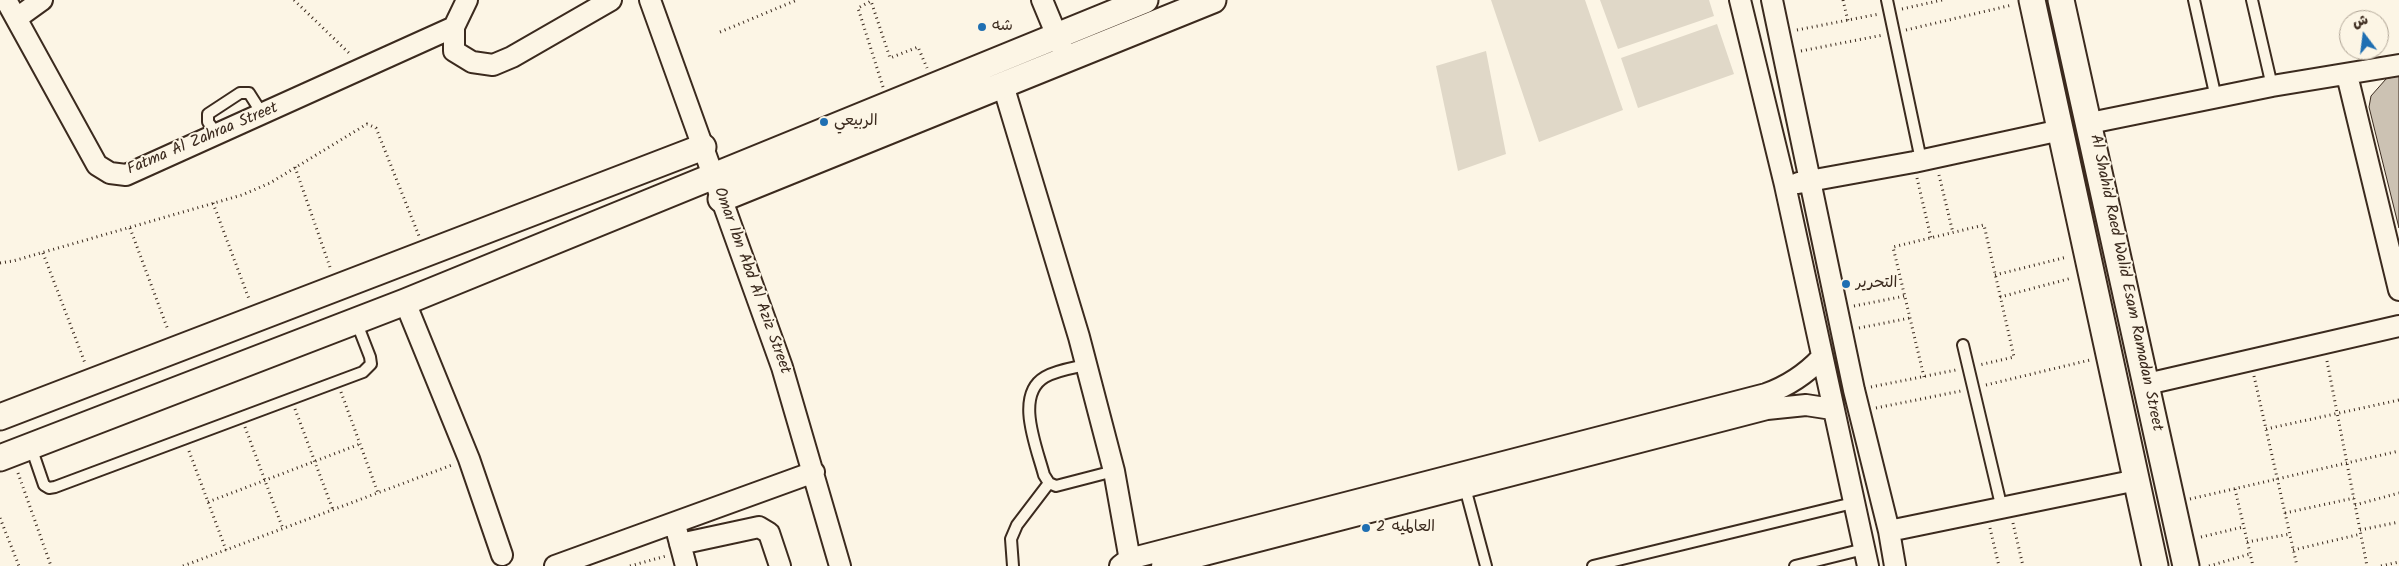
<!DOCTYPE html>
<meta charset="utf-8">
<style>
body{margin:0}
#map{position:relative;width:2399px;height:566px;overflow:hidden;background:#fcf5e5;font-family:Kalam,"Playpen Sans Arabic",sans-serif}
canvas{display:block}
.north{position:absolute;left:2339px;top:10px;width:50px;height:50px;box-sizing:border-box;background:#fcf5e5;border:1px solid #afa495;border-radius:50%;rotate:345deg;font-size:14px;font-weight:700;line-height:20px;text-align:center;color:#3b2a1e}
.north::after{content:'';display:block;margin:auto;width:18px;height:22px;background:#1f6fb2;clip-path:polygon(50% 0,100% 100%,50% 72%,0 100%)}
</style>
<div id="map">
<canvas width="2399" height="566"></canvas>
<div class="north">ش</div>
</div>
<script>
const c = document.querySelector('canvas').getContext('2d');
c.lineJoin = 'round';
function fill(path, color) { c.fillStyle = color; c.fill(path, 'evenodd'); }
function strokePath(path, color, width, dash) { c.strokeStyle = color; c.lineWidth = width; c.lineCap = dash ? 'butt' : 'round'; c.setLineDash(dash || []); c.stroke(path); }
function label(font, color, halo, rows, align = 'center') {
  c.font = font + ' Kalam,"Playpen Sans Arabic",sans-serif'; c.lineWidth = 4; c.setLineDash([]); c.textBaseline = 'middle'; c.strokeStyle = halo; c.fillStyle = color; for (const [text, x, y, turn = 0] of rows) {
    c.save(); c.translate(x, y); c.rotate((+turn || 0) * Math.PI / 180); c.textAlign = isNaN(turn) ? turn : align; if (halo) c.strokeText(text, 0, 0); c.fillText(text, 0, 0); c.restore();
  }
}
fill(new Path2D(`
 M1491 0H1585L1623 110 1539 142Z
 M1600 0H1709L1714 16 1618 49Z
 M1717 24 1734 74 1638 108 1621 58Z
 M1486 51 1506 154 1458 171 1436 66Z`), '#e0d8c8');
const building = new Path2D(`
 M2399 76V228L2369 107 2371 96 2386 79Z`);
fill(building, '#ccc2b3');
strokePath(building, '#3b2a1e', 1);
const service = new Path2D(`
 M1887 0 1921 160
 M2194 0 2216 98
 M2252 0 2272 86
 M218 135 208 122V114L240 93H249L263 115
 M1963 345 2002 509
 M1086 365C1073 368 1057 370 1045 377 1014 395 1037 448 1044 475L1049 483 1056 486 1114 471
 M31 447 44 485 49 488 55 487 363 372 371 364 370 357 356 321
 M1464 484 1486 566
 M1013 566 1011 539 1017 525 1049 483
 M1593 566 1853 503
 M1795 566 1864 549`);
const minor = new Path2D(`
 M6 0 97 165 110 173 126 175 454 27 467 0
 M650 0 782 367 840 566
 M1042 0 1062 48
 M1740 0 1785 185 1868 566
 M1772 0 1854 390 1889 531 1895 566
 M17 18 42 0
 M454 27V51L472 62 493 65 512 57 611 0
 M2347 75 2399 290
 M1003 85 1079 337 1114 471 1131 566
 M2090 123 2272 86 2399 65
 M1798 183 1914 162 2061 130
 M405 302 469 459 502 555
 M2147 384 2399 326
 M1889 531 2137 480
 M677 532 686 566
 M680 544 759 527 769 533 780 566
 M555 566 814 472
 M1120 566 1129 559 1766 394C1788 386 1805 375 1821 358
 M1162 566 1767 409 1806 405 1832 409`);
const tertiary = new Path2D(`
 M2032 0 2155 566
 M2061 0 2186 566
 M721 199 1213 0
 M0 417 703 147
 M0 458 405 302 1145 0`);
strokePath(service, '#3b2a1e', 14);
strokePath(minor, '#3b2a1e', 24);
strokePath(tertiary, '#3b2a1e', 29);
strokePath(new Path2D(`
 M294 0 351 55
 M1843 0 1848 21
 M1902 9 1942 0
 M1797 30 1879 14
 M1906 30 2012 5
 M720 32 797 0
 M1801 51 1883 35
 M883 87 858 8 871 1 890 58 918 47 927 68
 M295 167 331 270
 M1939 175 1953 233
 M1917 178 1931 238
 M213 203 249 299
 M130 228 168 330
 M43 253 85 363
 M0 263 13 261 242 195 270 183 367 124 376 128 419 236
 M1995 275 2067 257
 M2000 297 2072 278
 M1854 306 1905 296
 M1859 328 1910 318
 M2327 361 2367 566
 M2254 376 2297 566
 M1924 377 1893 247 1984 225 2014 357 1979 365
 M1986 385 2090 360
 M1871 387 1956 370
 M341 392 378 493
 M1876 408 1961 391
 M295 409 333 510
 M245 427 283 529
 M2266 429 2399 400
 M189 451 226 550
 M18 473 51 566
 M2235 489 2253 566
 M2190 499 2399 451
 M208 502 360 444
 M2355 505 2399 493
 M2285 513 2354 498
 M0 518 19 566
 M2013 523 2023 566
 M1990 528 1999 566
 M2360 530 2399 522
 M2201 537 2243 527
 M2247 542 2290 534
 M2293 550 2361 534
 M183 566 452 465
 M630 566 666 556
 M2209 566 2250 554
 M2381 566 2399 562`), '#3b2a1e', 3, [1, 4]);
strokePath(service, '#fcf5e5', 10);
strokePath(minor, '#fcf5e5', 20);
strokePath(tertiary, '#fcf5e5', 25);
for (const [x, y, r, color] of [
 [982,27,5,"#1f6fb2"],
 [824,122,5,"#1f6fb2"],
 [1846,284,5,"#1f6fb2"],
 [1366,528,5,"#1f6fb2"]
]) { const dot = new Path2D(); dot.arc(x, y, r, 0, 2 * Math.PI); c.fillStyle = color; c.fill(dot); strokePath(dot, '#fcf5e5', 2); }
label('16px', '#3b2a1e', '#fcf5e5', [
 ["شه",992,27],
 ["الربيعي",834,122],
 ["التحرير",1856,284],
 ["العالميه 2",1376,528]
], 'left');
label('16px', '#3b2a1e', '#fcf5e5', [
 ["Fatma Al Zahraa Street",203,140,-23],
 ["Omar Ibn Abd Al Aziz Street",751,281,70],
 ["Al Shahid Raed Walid Esam Ramadan Street",2125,283,78]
]);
</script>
